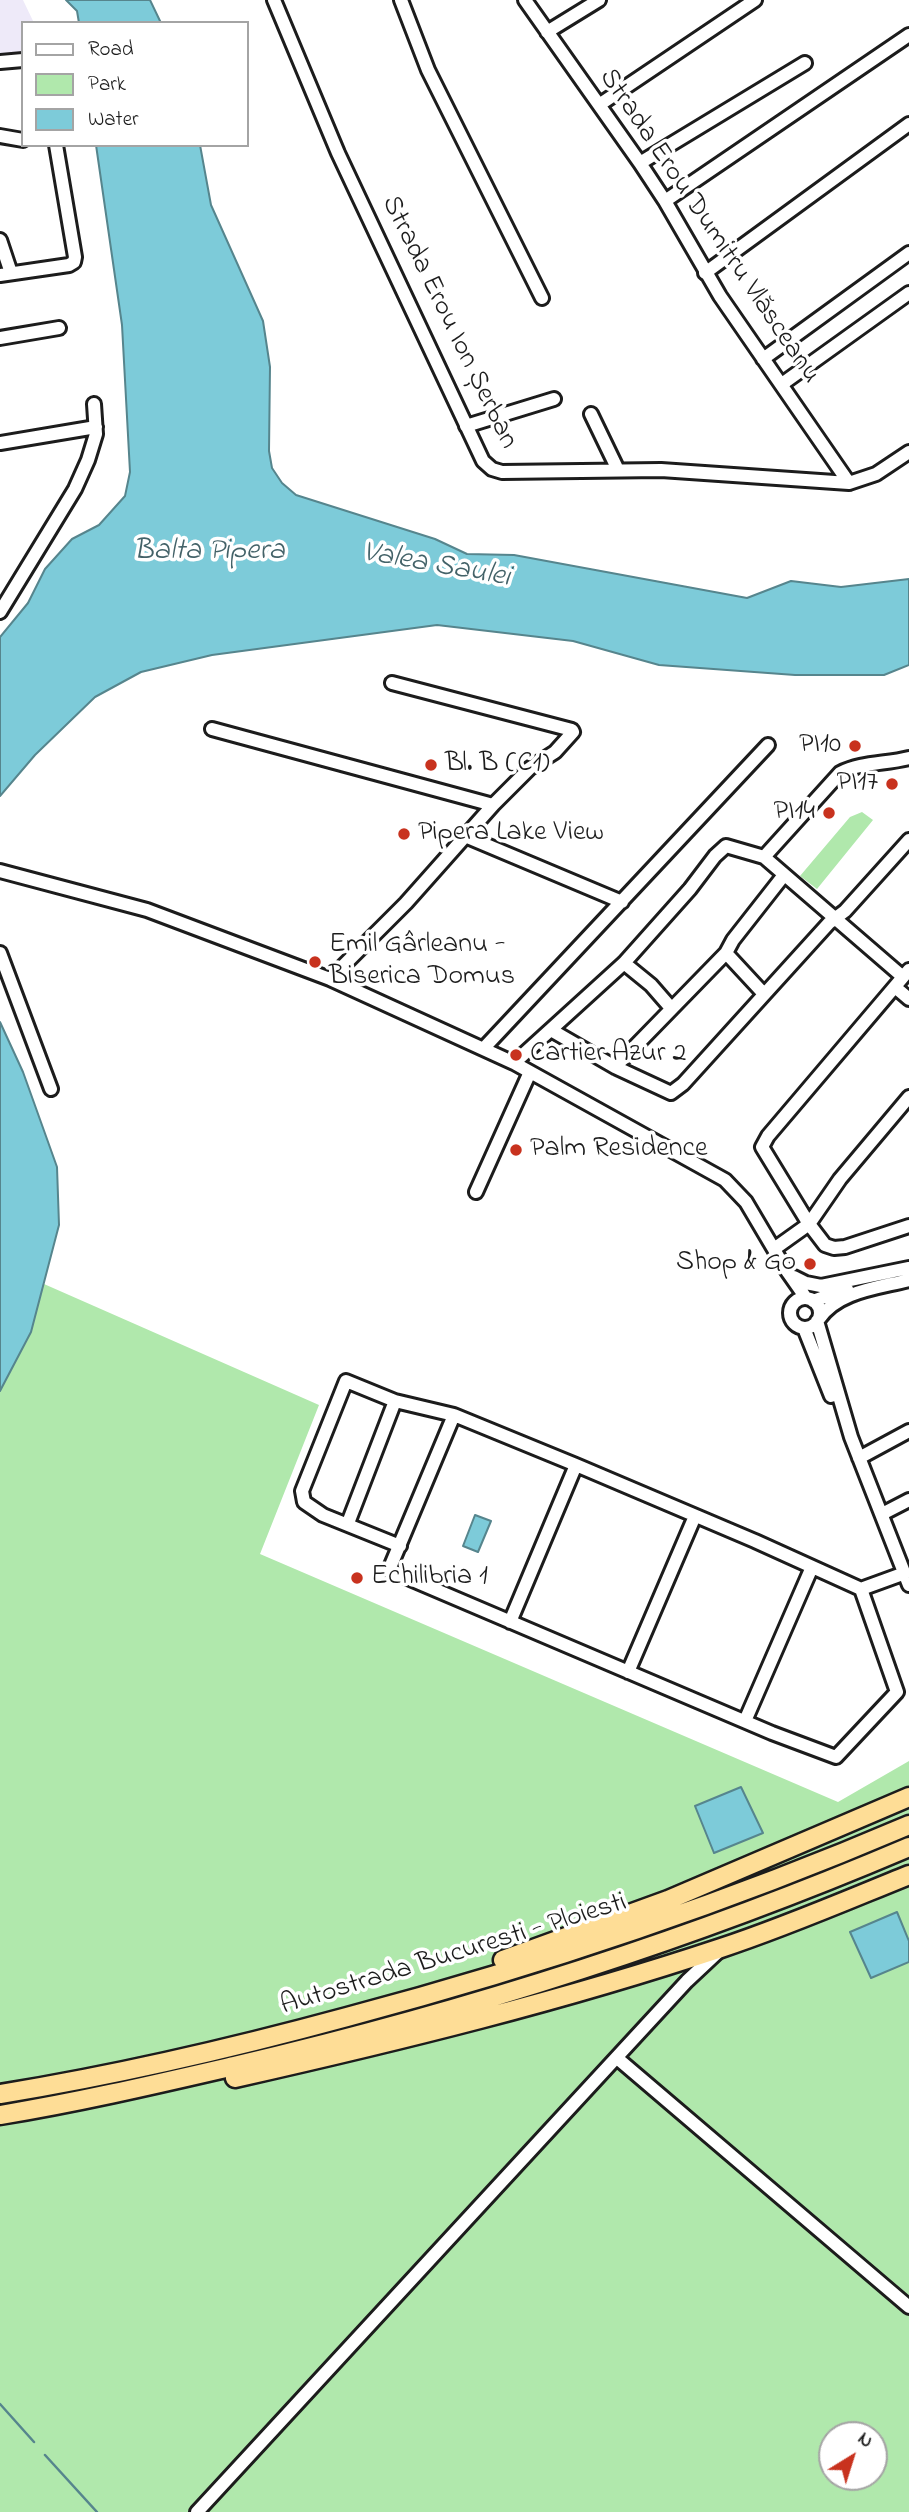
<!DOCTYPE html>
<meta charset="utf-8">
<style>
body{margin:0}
#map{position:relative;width:909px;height:2512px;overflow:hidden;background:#fff;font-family:"Indie Flower",sans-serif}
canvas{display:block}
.legend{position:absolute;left:21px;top:21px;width:228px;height:126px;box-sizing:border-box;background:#fff;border:2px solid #a4a4a4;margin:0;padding:9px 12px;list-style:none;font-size:21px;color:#1c1c1c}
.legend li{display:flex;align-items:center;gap:14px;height:35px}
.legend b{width:35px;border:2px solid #a4a4a4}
.north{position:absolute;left:818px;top:2421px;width:70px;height:70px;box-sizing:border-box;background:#fff;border:2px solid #a4a4a4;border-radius:50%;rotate:38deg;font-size:19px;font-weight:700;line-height:28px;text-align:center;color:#1c1c1c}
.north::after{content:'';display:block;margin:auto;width:24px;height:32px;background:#c8321e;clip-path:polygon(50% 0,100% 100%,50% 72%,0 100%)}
</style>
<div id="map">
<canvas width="909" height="2512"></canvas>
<ul class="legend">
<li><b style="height:9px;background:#fff"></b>Road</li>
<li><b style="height:19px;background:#b0e8ac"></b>Park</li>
<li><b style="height:19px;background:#7dcbd9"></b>Water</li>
</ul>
<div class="north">N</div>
</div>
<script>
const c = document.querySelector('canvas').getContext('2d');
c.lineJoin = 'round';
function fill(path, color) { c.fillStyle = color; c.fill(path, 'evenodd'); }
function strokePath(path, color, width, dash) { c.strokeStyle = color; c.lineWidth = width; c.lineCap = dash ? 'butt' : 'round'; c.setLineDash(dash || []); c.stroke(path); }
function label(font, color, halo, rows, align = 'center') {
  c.font = font + ' "Indie Flower",sans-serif'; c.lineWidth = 7; c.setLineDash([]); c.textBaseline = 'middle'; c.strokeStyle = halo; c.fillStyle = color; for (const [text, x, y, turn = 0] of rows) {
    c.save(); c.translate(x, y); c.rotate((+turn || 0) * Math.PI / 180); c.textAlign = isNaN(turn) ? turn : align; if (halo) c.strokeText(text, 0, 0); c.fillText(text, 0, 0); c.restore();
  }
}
fill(new Path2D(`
 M0 0H23L34 23H23V55L0 68Z`), '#eeeaf9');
fill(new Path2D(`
 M862 812 873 820 817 889 800 876 850 817Z
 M44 1284 319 1405 260 1554 838 1802 909 1761V2512H0V1391L31 1332ZM832 2435H874V2477H832Z`), '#b0e8ac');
const water = new Path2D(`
 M66 0H150L161 23H79L77 11Z
 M96 145H200L211 205 263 321 270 367 269 451 272 468 282 483 296 495 435 539 467 554 514 555 747 598 791 581 841 587 909 579V665L884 675H795L659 665 573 641 437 625 212 655 141 672 95 697 35 755 0 796V637L28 603 45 569 72 539 99 525 125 496 130 472 122 325Z
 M0 1022 23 1072 57 1167 59 1225 31 1332 0 1391Z
 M475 1515 491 1521 478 1552 463 1546Z
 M741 1787 763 1833 714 1853 695 1806Z
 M897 1912 909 1941V1962L871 1978 850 1932Z`);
fill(water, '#7dcbd9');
strokePath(water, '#56858d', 2);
strokePath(new Path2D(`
 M0 2404 34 2442
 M45 2455 97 2512`), '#56858d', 2.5);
const minor = new Path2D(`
 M274 0 338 153 483 461 492 469 502 472 661 470 849 483 876 474 909 452
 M401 0 428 70 542 298
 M525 0 640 163 665 201 720 296 849 483
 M547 32 599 0
 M0 62 23 60
 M599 105 755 0
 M0 136 23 140
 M640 163 805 63
 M665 201 909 35
 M0 240 11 273
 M705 273 909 124
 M0 275 69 265 74 262 75 257 56 145
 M0 338 59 328
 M763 359 909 253
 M782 384 909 293
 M591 414 618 470
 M466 426 554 399
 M0 443 96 427
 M0 612 75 489 88 460 96 434 94 404
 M212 729 493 805
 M465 836 622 902
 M764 857 840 773C861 762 886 764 909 758
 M0 871 147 910 330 979 514 1063 725 1180 746 1202 785 1268 806 1298
 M0 953 51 1089
 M726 953 764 994
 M624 963 651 985 671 1008
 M909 970 768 1136 762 1147 809 1224 825 1245 834 1248 845 1247 909 1226
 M330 979 406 903 493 805 530 768 555 752 573 732 572 730 392 683
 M895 987 909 999
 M551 1030 615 1067 671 1093 683 1084 829 923 845 911 909 840
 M484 1048 768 745
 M514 1063 624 963 690 889 715 856 726 846 764 857 903 977
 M615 1067 726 953 733 940 784 875
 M476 1192 530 1072
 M774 1249 809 1224 840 1179 909 1097
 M794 1277 806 1283 821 1286 909 1268
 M790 1313a15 15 0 1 1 30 0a15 15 0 1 1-30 0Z
 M813 1301 847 1289
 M819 1319C838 1291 878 1288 909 1280
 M817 1321 851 1437 909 1585
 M804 1328 831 1396
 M454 1415 389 1570 772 1733 836 1757 897 1692 861 1589
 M859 1458 909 1431
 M882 1514 909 1500
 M348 1523 395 1401
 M400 1546 323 1515 304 1502 302 1491 346 1381 395 1401 454 1415 576 1465 755 1541 861 1589 905 1573
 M510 1622 576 1465
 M628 1672 695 1516
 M745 1721 812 1567
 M617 2058 909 2307
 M197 2512 687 1981 719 1951`);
const highway = new Path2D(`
 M503 1960 668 1900 909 1797
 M235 2078C399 2041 562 2001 721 1948 785 1927 847 1900 909 1875
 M0 2094C117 2075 233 2048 347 2017 539 1966 727 1903 909 1825
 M0 2115C79 2102 156 2084 234 2066 464 2012 691 1940 909 1847`);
strokePath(minor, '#1c1c1c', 18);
strokePath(highway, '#1c1c1c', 23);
strokePath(minor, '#fff', 12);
strokePath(highway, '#fedd96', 18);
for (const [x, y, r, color] of [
 [855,746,7,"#c8321e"],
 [431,765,7,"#c8321e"],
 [892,784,7,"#c8321e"],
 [829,813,7,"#c8321e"],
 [404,834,7,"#c8321e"],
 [315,962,7,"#c8321e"],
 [516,1055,7,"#c8321e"],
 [516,1150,7,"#c8321e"],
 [810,1264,7,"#c8321e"],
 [357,1578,7,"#c8321e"]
]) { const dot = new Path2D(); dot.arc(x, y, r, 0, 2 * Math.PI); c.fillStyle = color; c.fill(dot); strokePath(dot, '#fff', 2.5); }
label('28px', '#1c1c1c', '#fff', [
 ["Strada Erou Dumitru Vlăsceanu",708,227,56],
 ["Strada Erou Ion Șerban",448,323,64],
 ["Autostrada Bucuresti - Ploiesti",454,1956,-17]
]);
label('28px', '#1c1c1c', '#fff', [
 ["PI10",841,746,"right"],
 ["Bl. B (C1)",445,765],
 ["PI17",878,784,"right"],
 ["PI14",815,813,"right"],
 ["Pipera Lake View",418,834],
 ["Emil Gârleanu -",329,946],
 ["Biserica Domus",329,978],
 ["Cartier Azur 2",530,1055],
 ["Palm Residence",530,1150],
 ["Shop & Go",796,1264,"right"],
 ["Echilibria 1",371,1578]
], 'left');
label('italic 30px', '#436268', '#fff', [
 ["Balta Pipera",209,553],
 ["Valea Saulei",436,567,10]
]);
</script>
